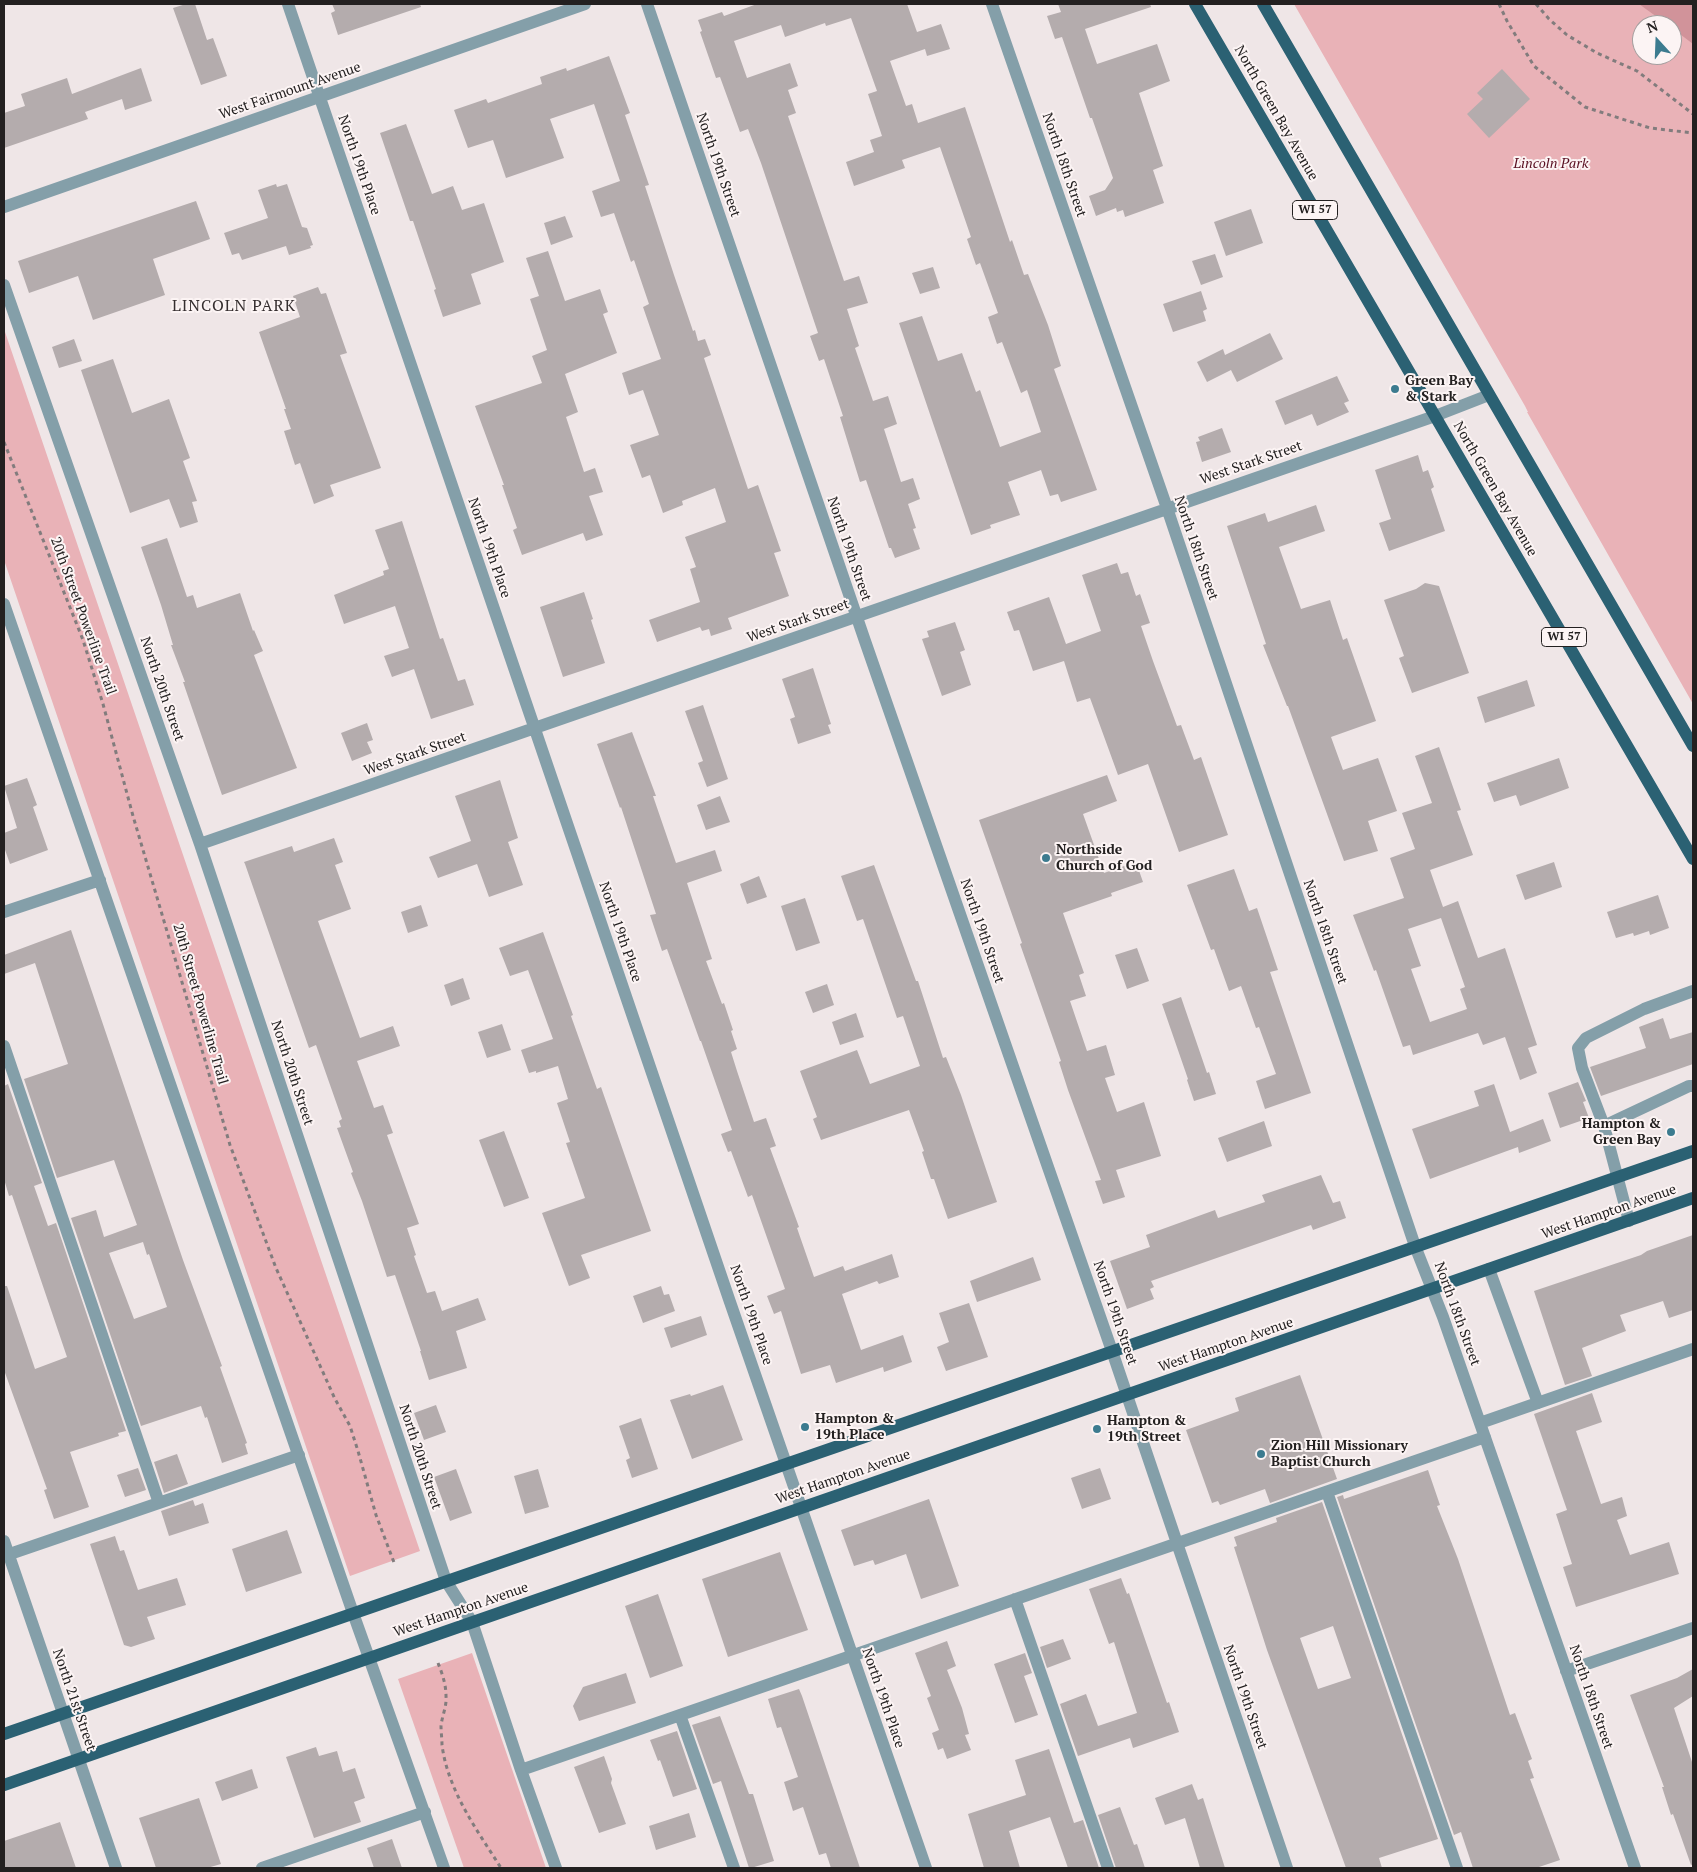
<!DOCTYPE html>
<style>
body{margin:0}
#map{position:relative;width:1697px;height:1872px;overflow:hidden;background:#efe6e7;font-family:"PT Serif",serif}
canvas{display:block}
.frame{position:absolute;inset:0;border:5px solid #232020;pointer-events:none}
.north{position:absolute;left:1632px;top:15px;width:50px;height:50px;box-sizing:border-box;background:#fcf4f4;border:1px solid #a59f9f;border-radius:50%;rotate:340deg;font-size:14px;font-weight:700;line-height:20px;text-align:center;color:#232020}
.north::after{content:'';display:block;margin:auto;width:18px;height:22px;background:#3c7b8f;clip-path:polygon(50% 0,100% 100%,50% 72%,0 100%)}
</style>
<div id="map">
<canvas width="1697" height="1872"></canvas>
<div class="frame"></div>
<div class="north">N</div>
</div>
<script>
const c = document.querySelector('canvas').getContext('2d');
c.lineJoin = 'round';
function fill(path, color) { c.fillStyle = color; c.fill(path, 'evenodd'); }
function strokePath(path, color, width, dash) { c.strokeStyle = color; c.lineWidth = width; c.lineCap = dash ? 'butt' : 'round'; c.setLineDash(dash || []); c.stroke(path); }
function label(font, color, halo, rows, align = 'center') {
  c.font = font + ' "PT Serif",serif'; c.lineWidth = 4; c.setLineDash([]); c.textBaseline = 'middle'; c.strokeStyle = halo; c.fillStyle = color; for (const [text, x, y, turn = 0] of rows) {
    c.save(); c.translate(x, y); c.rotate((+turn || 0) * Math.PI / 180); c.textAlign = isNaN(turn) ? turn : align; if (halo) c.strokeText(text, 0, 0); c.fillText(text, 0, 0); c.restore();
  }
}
fill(new Path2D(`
 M1294 4H1693V704L1527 412H1528L1525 406ZM1642 25H1672V55H1642Z
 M4 329 420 1551 350 1576 4 560Z
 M472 1653 546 1868H464L398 1679Z`), '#e9b2b7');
fill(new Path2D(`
 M1639 4H1693V44L1672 28V25H1668Z`), '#d1939a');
fill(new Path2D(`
 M186 4H195L207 40 213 38 227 76 201 85 173 8Z
 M332 4H420L421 7 338 35 331 13 335 11Z
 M757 4H907L917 32 941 24 950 49 927 56 925 49 890 61 906 106 912 104 918 123 965 107 1010 242 1012 240 1024 275 1028 274 1048 325 1061 366 1054 369 1097 490 1061 502 1058 494 1050 496 1041 470 1008 482 1020 515 990 525 991 528 971 535 899 323 922 316 938 361 962 353 976 392 980 390 1000 447 1041 432 1027 390 1021 393 1002 342 997 344 988 317 998 313 980 263 976 265 967 239 971 237 940 147 902 160 905 168 854 186 846 162 874 152 870 140 882 136 868 94 877 91 851 18 826 26 825 23 785 37 781 25 734 41 747 78 790 63 798 86 788 90 796 113 788 116 844 281 859 276 868 303 847 309 859 346 855 348 873 401 888 396 897 424 884 429 901 482 913 478 920 499 908 504 916 528 913 529 920 549 895 558 891 548H889L866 480 860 482 840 417 843 416 824 359 819 361 810 336 818 333 761 163 748 129 740 132 720 77 716 78 700 32 702 31 698 20 722 12 724 16Z
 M1058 4H1150L1151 7 1085 29 1097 64 1157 44 1170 81 1139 93 1163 166 1153 170 1164 203 1125 217 1123 210 1117 212 1116 208 1096 216 1089 196 1105 190 1113 178 1092 118H1090L1062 37 1055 39 1047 16 1061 12Z
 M609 56 630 113 625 115 649 185 645 186 674 275 693 331 695 330 698 341 705 339 711 355 704 358 748 489 758 485 781 551 774 553 789 596 728 618 732 629 711 636 709 629 702 631 700 627 657 642 649 620 700 602 690 569 696 567 685 537 726 522 715 488 682 501 683 505 663 513 650 475 642 478 630 445 659 435 643 390 629 395 622 373 661 359 643 307 649 304 634 260 631 262 614 213 601 217 592 191 620 181 594 104 550 119 564 158 506 178 493 140 468 148 454 110 486 99 488 103 542 84 540 77 566 68 567 71Z
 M141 68 152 101 125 110 122 99 85 112 88 119 4 148V113L25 106 21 94 67 78 72 94Z
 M1502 69 1530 99 1489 138 1467 114 1483 99 1477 93Z
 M406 124 432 194 453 186 462 210 484 203 504 262 471 274 481 304 443 317 434 290 436 289 413 221H410L380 133Z
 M276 184 277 187 287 184 302 227 307 228 313 245 310 246 311 248 289 255 286 246 242 260 239 253 232 255 224 233 268 218 258 190Z
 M196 201 210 239 153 259 165 295 93 320 78 276 29 293 18 261Z
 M1251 209 1263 243 1226 256 1214 222Z
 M565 216 573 237 551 245 544 223Z
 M548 251 565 301 600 289 608 312 603 314 617 353 565 374 578 412 566 417 584 472 595 468 603 492 589 496 603 535 586 541 583 533 522 555 513 530 517 528 502 485H504L475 406 542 383 532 356 547 350 530 299 539 296 526 258Z
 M1215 254 1223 277 1201 285 1192 261Z
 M933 267 940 288 920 294 912 273Z
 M318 287 321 294 326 293 347 353 340 355 381 468 330 485 334 496 314 504 300 463 295 465 284 431 291 429 284 409H286L259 332 300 317 293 296Z
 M1201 291 1207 309 1203 311 1206 321 1173 332 1163 304Z
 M1270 333 1283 359 1237 382 1231 370 1207 382 1197 362 1223 349 1225 355Z
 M74 339 82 361 59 368 52 347Z
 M113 359 132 413 169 399 190 458 183 461 197 501 192 502 198 522 180 528 169 499 130 513 81 370Z
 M1337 376 1349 401 1344 403 1349 412 1317 426 1312 414 1285 425 1275 401Z
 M1222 428 1231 452 1202 462 1196 442 1200 441 1198 437Z
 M1418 455 1423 472 1428 470 1434 487 1431 489 1445 531 1389 551 1379 523 1391 519 1375 470Z
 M1316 505 1325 531 1279 547 1301 609 1330 600 1343 640 1347 638 1376 721 1331 737 1343 770 1378 758 1397 811 1368 821 1378 851 1344 861 1288 706H1287L1263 645 1266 644 1227 526 1265 513 1268 522Z
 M402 521 440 639 443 638 458 681 465 679 474 705 431 719 414 669 392 677 384 656 409 648 395 606 344 624 334 595 384 575 383 571 389 569 375 530Z
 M167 538 187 597 193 595 197 608 240 593 253 631 254 630 263 651 254 655 297 768 222 795 183 682H185L171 645H173L161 605 141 547Z
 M1117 563 1121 574 1128 572 1136 596 1140 594 1150 623 1141 626 1153 661 1177 726 1181 725 1194 760 1201 757 1228 835 1179 852 1148 764 1118 775 1090 698 1077 702 1064 661 1033 671 1019 630 1014 631 1007 612 1049 597 1066 644 1101 631 1082 575Z
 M1425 583 1439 586 1469 673 1412 693 1399 658 1404 656 1384 600 1416 589Z
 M584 592 593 619 591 620 605 663 563 677 540 607Z
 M955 622 965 650 960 652 971 685 942 696 922 639 929 637 927 631Z
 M813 668 831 724 828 725 831 733 798 744 790 719 795 717 782 679Z
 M1527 680 1535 706 1485 723 1477 697Z
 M703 705 728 779 707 787 698 763 703 761 685 711Z
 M367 723 373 740 367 742 372 753 352 761 341 733Z
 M632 732 656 796H653L676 863 715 850 722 871 687 883 712 959 706 961 722 1004 724 1003 733 1030 731 1031 737 1049 731 1052 737 1071 754 1122 766 1118 776 1146 770 1148 799 1227 797 1228 814 1277 843 1266 845 1271 892 1254 899 1277 879 1284 877 1281 842 1294 861 1350 903 1335 912 1362 884 1372 883 1367 836 1383 830 1365 801 1374 781 1311 774 1314 767 1296 785 1289 752 1195 748 1197 731 1151 728 1152 721 1134 732 1130 701 1041H700L667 949 662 951 650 915 656 914 621 807 620 808 597 744Z
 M1439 747 1461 810 1457 811 1473 855 1430 870 1443 907 1458 901 1478 958 1505 948 1537 1045 1528 1048 1537 1073 1520 1080 1505 1037 1483 1045 1478 1033 1413 1055 1410 1045 1403 1047 1376 970 1374 971 1353 915 1404 898 1390 858 1415 849 1402 813 1432 803 1415 756ZM1441 918 1465 987 1460 989 1467 1009 1430 1022 1411 969 1421 966 1408 929Z
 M1559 758 1569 788 1520 806 1516 795 1494 802 1487 783Z
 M1107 775 1117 801 1083 814 1104 873 1136 862 1143 882 1111 893 1112 896 1063 913 1084 973 1079 975 1086 996 1070 1001 1087 1051 1106 1045 1115 1075 1105 1078 1117 1112 1144 1102 1161 1156 1116 1170 1125 1197 1103 1204 1095 1181 1101 1180 1068 1090 1059 1062 1061 1061 1020 944 1022 943 979 820Z
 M27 778 37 805 33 807 48 850 10 864 4 847V833L17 828 4 786Z
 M500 780 518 838 508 842 523 885 489 897 477 864 438 878 429 857 471 841 455 796Z
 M720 796 730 822 706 830 697 805Z
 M334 838 343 862 335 865 351 909 318 921 360 1038 393 1026 400 1046 357 1061 374 1108 383 1105 393 1133 387 1135 419 1224 407 1228 416 1255 414 1256 427 1293 435 1291 442 1311 478 1298 486 1320 456 1331 467 1368 429 1380 420 1351H421L395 1275 387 1277 362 1201 351 1173 353 1172 337 1128 341 1127 339 1121 342 1119 316 1045 309 1048 245 864 244 862 292 846 294 852Z
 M1554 862 1562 887 1525 900 1516 875Z
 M874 865 916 981H918L943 1058 946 1057 961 1095 997 1202 948 1219 934 1179H931L922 1152 924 1151 909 1110 821 1140 813 1119 817 1117 800 1071 857 1050 870 1084 920 1066 903 1016 897 1018 863 919 857 921 841 876Z
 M1234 869 1249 911 1257 908 1278 970 1270 972 1311 1093 1265 1109 1256 1081 1276 1074 1259 1027 1256 1028 1241 986 1229 991 1214 949 1211 950 1187 885Z
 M759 876 767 897 747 904 740 884Z
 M1658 895 1669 928 1650 935 1649 931 1634 936 1633 933 1616 938 1607 912Z
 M805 898 820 943 796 951 781 906Z
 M421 905 428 926 408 933 401 912Z
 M71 930 183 1260 222 1366 220 1367 247 1443 245 1444 248 1454 222 1463 207 1417 205 1418 201 1406 141 1426 71 1218 96 1210 104 1237 137 1225 114 1160 57 1178 24 1079 68 1064 35 963 4 974V955ZM143 1242 147 1255 149 1254 167 1307 134 1319 109 1253Z
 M543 932 573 1015 571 1016 597 1089 601 1087 651 1231 581 1255 590 1278 569 1286 542 1213 585 1198 566 1143 570 1142 557 1103 568 1099 558 1066 536 1073V1071L529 1073 521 1050 553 1039 528 970 510 976 499 948Z
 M1137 948 1149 981 1127 989 1115 955Z
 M463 978 470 999 451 1006 444 985Z
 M827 984 834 1005 813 1013 805 992Z
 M1181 997 1207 1073 1209 1072 1216 1094 1194 1101 1187 1080 1188 1079 1162 1004Z
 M856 1013 864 1037 840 1045 832 1022Z
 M1663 1018 1670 1039 1693 1032V1064L1601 1096 1590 1067 1646 1048 1639 1027Z
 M502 1024 511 1050 487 1058 478 1032Z
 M1578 1082 1586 1101 1583 1102 1589 1118 1560 1128 1548 1093Z
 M8 1084 42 1183 34 1186 48 1226 56 1223 126 1431 118 1433 119 1436 70 1452 89 1507 54 1519 44 1490 47 1489 4 1370V1286H7L35 1369 67 1357 12 1195 9 1196 4 1179V1086Z
 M1494 1084 1510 1132 1543 1119 1551 1141 1519 1153 1518 1147 1430 1179 1412 1129 1479 1106 1474 1091Z
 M1264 1121 1272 1146 1227 1162 1218 1138Z
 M504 1131 529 1198 504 1207 479 1140Z
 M1321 1175 1333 1203 1340 1201 1346 1218 1313 1230 1311 1225 1151 1281 1154 1287 1150 1289 1154 1299 1127 1309 1110 1261 1150 1247 1146 1235 1215 1210 1218 1218 1265 1202 1262 1195Z
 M1693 1235V1310L1669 1318 1663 1301 1620 1315 1626 1331 1582 1348 1592 1376 1565 1385 1534 1291 1641 1255 1647 1251Z
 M1033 1257 1041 1280 977 1302 970 1281Z
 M661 1286 664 1295 669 1294 675 1311 643 1323 633 1296Z
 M969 1303 988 1357 946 1371 937 1347 949 1342 939 1313Z
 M701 1316 707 1335 671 1348 664 1328Z
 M1300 1375 1337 1479 1270 1503 1265 1489 1220 1505 1218 1501 1212 1503 1186 1430 1239 1411 1235 1398Z
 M723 1385 743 1440 692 1459 670 1400 690 1394 691 1396Z
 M1592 1393 1602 1422 1576 1431 1601 1504 1622 1497 1627 1516 1617 1520 1630 1555 1669 1542 1679 1574 1576 1607 1563 1567 1572 1564 1556 1514 1567 1510 1534 1414Z
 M436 1405 446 1432 424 1440 414 1413Z
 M641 1418 658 1469 632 1478 626 1460 630 1458 619 1426Z
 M177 1454 188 1484 164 1493 154 1462Z
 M138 1468 146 1490 125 1497 117 1475Z
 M1100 1468 1111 1499 1082 1509 1071 1478Z
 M456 1469 472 1513 450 1521 434 1477Z
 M538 1469 549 1507 525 1514 514 1476Z
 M1428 1470 1440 1505 1437 1506 1458 1559 1510 1715 1515 1713 1532 1759 1528 1761 1534 1778 1530 1779 1560 1860 1536 1868H1473L1461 1832 1454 1835 1337 1497 1343 1495 1344 1499Z
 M929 1499 959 1586 921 1599 906 1554 875 1565 873 1560 854 1566 841 1530Z
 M193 1500 195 1506 203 1503 209 1523 169 1536 161 1511Z
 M1322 1502 1438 1839 1379 1858 1382 1868H1346L1267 1650 1234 1547 1237 1546 1234 1537 1277 1522 1276 1518ZM1333 1626 1351 1678 1318 1689 1300 1638Z
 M287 1530 302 1573 246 1592 232 1549Z
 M115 1536 120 1551 124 1550 138 1590 177 1578 186 1605 147 1617 155 1639 131 1647 124 1645 90 1544Z
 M780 1552 808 1630 728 1657 702 1579Z
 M1121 1578 1127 1594 1129 1593 1167 1703 1169 1702 1179 1732 1133 1748 1130 1738 1078 1756 1060 1704 1086 1694 1098 1726 1137 1713 1114 1642 1109 1644 1089 1589Z
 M658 1594 683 1666 650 1678 625 1606Z
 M1063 1639 1071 1659 1047 1668 1040 1647Z
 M947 1641 956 1666 947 1670 962 1708 969 1734 965 1735 971 1750 947 1759 943 1748 938 1750 932 1733 939 1730 927 1698 931 1696 915 1653Z
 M1025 1653 1032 1673 1024 1676 1038 1715 1015 1723 994 1664Z
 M1693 1669V1696L1674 1708 1693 1765V1864L1691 1865 1673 1814 1671 1815 1662 1787H1664L1630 1695 1677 1678Z
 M626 1673 636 1703 579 1721 573 1706 583 1687Z
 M799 1689 802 1696 860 1868H831L826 1853 819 1855 803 1807 793 1811 784 1782 798 1777 781 1727 777 1728 768 1699Z
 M720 1716 749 1794H753L774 1861 751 1868H749L721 1781 713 1784 692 1725Z
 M677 1731 697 1789 673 1797 660 1760 658 1761 650 1740Z
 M316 1747 319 1756 337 1751 343 1772 355 1768 365 1798 354 1802 361 1822 314 1838 286 1757Z
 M1049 1749 1074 1823 1083 1820 1099 1868H1068L1050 1817 1009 1831 1020 1868H984L968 1814 1026 1795 1015 1760Z
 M604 1756 612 1779 611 1783 626 1824 599 1833 574 1767Z
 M252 1769 258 1788 222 1801 215 1782Z
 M1192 1784 1198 1800 1203 1798 1225 1868H1200L1185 1818 1165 1825 1155 1798Z
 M199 1798 221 1864 207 1868H156L139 1818Z
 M1120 1807 1134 1845 1137 1844 1145 1868H1116L1098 1815Z
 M689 1813 696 1837 656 1850 649 1826Z
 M60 1822 76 1868H4V1841Z
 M392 1839 402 1868H374L367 1848Z`), '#b4acad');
strokePath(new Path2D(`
 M1499 4 1507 21 1534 66 1585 107 1650 128 1693 133
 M1536 4 1549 19 1567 35 1597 53 1637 71 1693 114
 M4 442 83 640 103 704 133 816 230 1145 276 1268 335 1399 350 1426 358 1451 376 1515 395 1565
 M438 1663C442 1673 446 1684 446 1696 447 1706 442 1716 441 1726 441 1732 442 1739 442 1745 448 1791 477 1830 501 1868`), '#827c7d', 3, [4, 4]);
strokePath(new Path2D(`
 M288 4 730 1302 926 1868
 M647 4 865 641 1112 1351 1287 1868
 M992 4 1167 508 1415 1246 1443 1317 1635 1868
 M4 207 585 4
 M4 285 200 844 446 1581 472 1622 521 1770 556 1868
 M4 604 353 1613 444 1868
 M200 844 1435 416 1489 395
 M4 912 100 880
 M4 1046 159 1503
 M1604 1126 1689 1086H1693
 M1629 1221 1604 1126 1582 1068 1578 1048 1586 1038 1644 1009 1693 991
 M1489 1269 1538 1403
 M1480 1423 1693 1349
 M1327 1492 1457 1868
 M4 1541 116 1868
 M4 1556 299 1455
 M1015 1599 1108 1868
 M1566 1671 1693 1628
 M680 1715 734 1868
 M521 1770 1485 1437
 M262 1868 425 1812`), '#849fa9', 12);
strokePath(new Path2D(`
 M1195 4 1693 859
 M1263 4 1693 746
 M4 1734 1693 1151
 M4 1785 1693 1198`), '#2b6173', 12);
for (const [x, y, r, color] of [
 [1395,389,5,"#3c7b8f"],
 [1046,858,5,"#3c7b8f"],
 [1671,1132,5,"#3c7b8f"],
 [805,1427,5,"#3c7b8f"],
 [1097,1429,5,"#3c7b8f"],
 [1261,1454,5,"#3c7b8f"]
]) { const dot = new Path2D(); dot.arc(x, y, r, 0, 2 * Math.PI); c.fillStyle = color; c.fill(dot); strokePath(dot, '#fcf4f4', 2); }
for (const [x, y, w] of [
 [1315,210,45],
 [1564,637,45]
]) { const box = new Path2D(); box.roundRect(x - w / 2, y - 9.5, w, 19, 4); c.fillStyle = '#fcf4f4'; c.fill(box); strokePath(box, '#232020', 1); }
label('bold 12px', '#232020', null, [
 ["WI 57",1315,210],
 ["WI 57",1564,637]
]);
label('14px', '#232020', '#fcf4f4', [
 ["West Fairmount Avenue",290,91,-19],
 ["North Green Bay Avenue",1276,113,60],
 ["North 19th Place",359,165,71],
 ["North 19th Street",718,165,71],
 ["North 18th Street",1064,165,71],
 ["West Stark Street",1251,463,-19],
 ["North Green Bay Avenue",1495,489,60],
 ["North 19th Place",489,548,71],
 ["North 18th Street",1196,548,71],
 ["North 19th Street",849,549,71],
 ["20th Street Powerline Trail",83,616,70],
 ["West Stark Street",798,621,-19],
 ["North 20th Street",162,689,71],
 ["West Stark Street",415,754,-19],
 ["North 19th Street",982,931,71],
 ["North 19th Place",620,932,71],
 ["North 18th Street",1325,932,71],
 ["20th Street Powerline Trail",200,1004,74],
 ["North 20th Street",292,1073,72],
 ["West Hampton Avenue",1609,1212,-19],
 ["North 19th Street",1115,1313,71],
 ["North 18th Street",1457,1314,70],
 ["North 19th Place",751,1315,71],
 ["West Hampton Avenue",1226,1345,-19],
 ["North 20th Street",420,1457,72],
 ["West Hampton Avenue",843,1477,-19],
 ["West Hampton Avenue",461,1610,-19],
 ["North 19th Street",1245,1697,71],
 ["North 18th Street",1591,1697,71],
 ["North 19th Place",883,1698,71],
 ["North 21st Street",74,1700,71]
]);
label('italic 14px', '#590f21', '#fcf4f4', [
 ["Lincoln Park",1551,164]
]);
label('bold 14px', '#232020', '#fcf4f4', [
 ["Green Bay",1405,381],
 ["& Stark",1405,397],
 ["Northside",1056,850],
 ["Church of God",1056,866],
 ["Hampton &",1661,1124,"right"],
 ["Green Bay",1661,1140,"right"],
 ["Hampton &",815,1419],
 ["19th Place",815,1435],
 ["Hampton &",1107,1421],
 ["19th Street",1107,1437],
 ["Zion Hill Missionary",1271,1446],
 ["Baptist Church",1271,1462]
], 'left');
c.letterSpacing = '1px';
label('16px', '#352e2f', '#fcf4f4', [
 ["LINCOLN PARK",234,306]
]);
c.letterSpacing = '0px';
</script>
